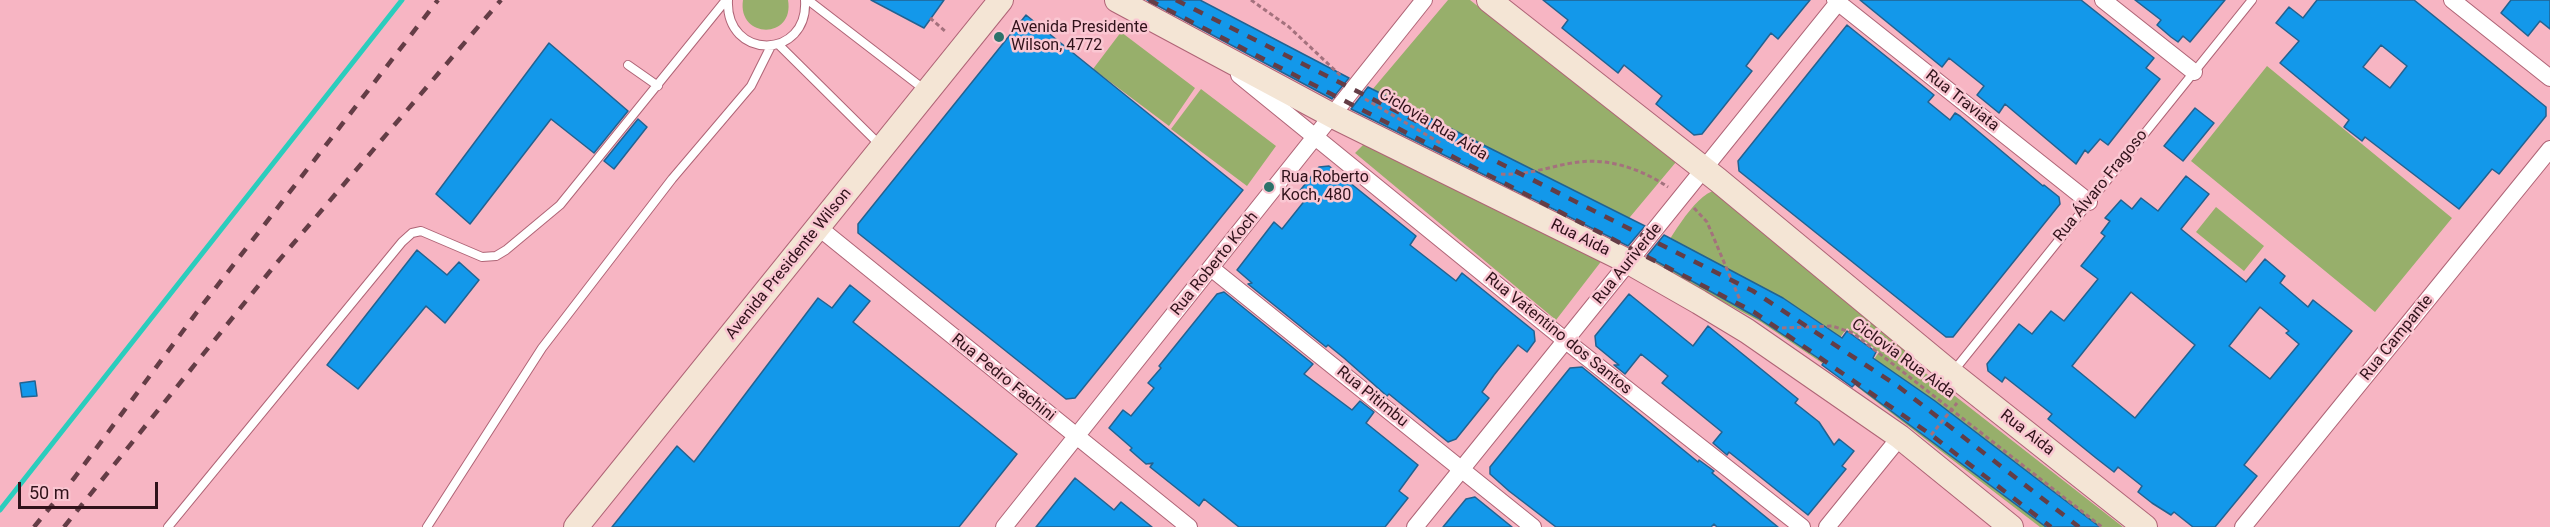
<!DOCTYPE html>
<meta charset="utf-8">
<style>
body{margin:0}
#map{position:relative;width:2550px;height:527px;overflow:hidden;background:#f7b5c3;font-family:Roboto,sans-serif}
canvas{display:block}
.scale{position:absolute;left:18px;top:482px;width:140px;height:27px;box-sizing:border-box;border:3px solid #30121a;border-top:0;padding-left:8px;font-size:18px;line-height:21px;white-space:nowrap;color:#30121a;-webkit-text-stroke:4px #fac7d2;paint-order:stroke}
</style>
<div id="map">
<canvas width="2550" height="527"></canvas>
<div class="scale">50 m</div>
</div>
<script>
const c = document.querySelector('canvas').getContext('2d');
c.lineJoin = 'round';
function fill(path, color) { c.fillStyle = color; c.fill(path, 'evenodd'); }
function strokePath(path, color, width, dash) { c.strokeStyle = color; c.lineWidth = width; c.lineCap = dash ? 'butt' : 'round'; c.setLineDash(dash || []); c.stroke(path); }
function label(font, color, halo, rows, align = 'center') {
  c.font = font + ' Roboto,sans-serif'; c.lineWidth = 5; c.setLineDash([]); c.textBaseline = 'middle'; c.strokeStyle = halo; c.fillStyle = color; for (const [text, x, y, turn = 0] of rows) {
    c.save(); c.translate(x, y); c.rotate((+turn || 0) * Math.PI / 180); c.textAlign = isNaN(turn) ? turn : align; if (halo) c.strokeText(text, 0, 0); c.fillText(text, 0, 0); c.restore();
  }
}
fill(new Path2D(`
 M743 0H788C795 40 737 39 743 0Z
 M1448 0H1470L1676 162 1615 235 1361 103Z
 M1121 32 1195 88 1169 126 1093 69Z
 M2267 66 2452 218 2375 312 2191 161Z
 M1201 89 1276 146 1247 186 1171 129Z
 M1366 142 1603 259 1556 320 1355 153Z
 M1716 190 1909 348 1914 364 2123 527H2040L1856 386 1879 352 1847 328 1822 363 1761 322 1654 265C1667 245 1693 195 1716 190Z
 M2216 207 2264 246 2244 271 2196 232Z`), '#97af6b');
strokePath(new Path2D(`
 M0 510 402 0`), '#2bcdbd', 5);
const building = new Path2D(`
 M871 0H944L924 28Z
 M1147 0H1200L1349 78 1332 99Z
 M1543 0H1810L1778 39 1771 33 1746 66 1752 71 1702 134 1694 135 1656 104 1662 96 1624 65 1618 73 1562 28 1568 20Z
 M1860 0H2081L2154 58 2146 68 2160 79 2108 145 2100 139 2088 153 2085 150 2076 164 2005 104 1999 113 1977 95 1984 86 1949 58 1942 67Z
 M2135 0H2225L2190 42 2183 36 2178 42 2171 37 2157 25 2161 20Z
 M2317 0H2414L2546 107V116L2499 174 2492 169 2459 209 2365 137 2362 141 2344 127 2349 120 2280 63 2299 41 2276 23 2289 7 2303 18ZM2381 45 2407 66 2390 88 2363 67Z
 M2511 0H2550V29L2540 21 2528 36 2501 13Z
 M1026 15 1243 190 1075 398 1066 399 858 233V224Z
 M1847 25 1934 95 1928 102 1950 120 1955 113 1960 116 2043 186 2044 185 2059 197 2060 204 1953 337H1946L1739 171 1738 161Z
 M549 43 628 111 594 153 551 119 470 224 436 194Z
 M1368 87 1615 211 1645 226 1628 246 1351 109Z
 M2195 108 2214 123 2183 161 2164 146Z
 M638 119 647 127 614 169 604 161Z
 M1329 166 1416 236 1410 245 1456 281 1462 273 1534 331 1535 341 1527 352 1518 345 1494 375 1482 392 1489 398 1456 439 1448 442 1389 394 1387 396 1344 358 1328 345 1326 347 1248 284 1252 283 1237 270 1274 222 1282 229 1306 199 1298 193 1319 167Z
 M2186 176 2209 194 2181 229 2246 282 2265 259 2285 276 2280 283 2308 307 2313 300 2352 331 2244 465 2257 476 2215 527H2193L2174 512 2171 515 2152 503 2138 492 2142 486 2118 467 2114 472 2096 458 2048 419 2052 414 2005 377 2002 382 1988 371 1987 364 2019 324 2032 334 2051 311 2064 321 2098 279 2081 266 2105 236 2101 233 2110 221 2105 218 2121 200 2132 209 2141 198 2158 211ZM2131 292 2195 345 2135 418 2072 366ZM2260 307 2289 331 2286 333 2299 344 2270 379 2229 346Z
 M1664 235 1783 298 1842 338 1847 331 1876 352 1873 358 1935 401 2100 527H2046L1855 384 1852 387 1822 365 1824 362 1758 318 1647 256Z
 M417 250 447 275 459 262 479 280 445 323 426 306 358 389 327 365Z
 M850 285 870 301 853 322 1017 454 959 527H612L677 446 694 462 818 298 832 308Z
 M1224 292 1313 364 1304 374 1352 410 1360 401 1374 412 1366 423 1418 465 1399 491 1408 498 1385 527H1239L1204 499 1199 506 1150 467 1153 463 1146 464 1130 450 1132 448 1109 428 1123 410 1131 416 1154 388 1148 383 1161 368 1159 366 1217 294Z
 M1629 294 1693 346 1708 326 1798 399 1795 403 1819 422 1834 445 1839 439 1854 451 1842 466 1846 469 1808 515 1729 452 1727 455 1713 443 1722 432 1662 383 1668 376 1641 354 1625 374 1614 365H1619L1596 346 1595 336Z
 M1582 367 1698 462 1699 460 1714 471 1712 473 1778 527H1717L1714 524 1711 527H1556L1509 491 1490 474V467L1570 368Z
 M35 381 37 396 22 397 20 383Z
 M1075 478 1114 510 1121 502 1152 527H1036Z
 M1475 497 1512 527H1443L1466 499Z`);
fill(building, '#1398ea');
strokePath(building, '#236290', 1.5);
const lane = new Path2D(`
 M728 0C725 61 809 60 805 0
 M808 0 925 90
 M778 44 880 145
 M628 65 658 86
 M1952 373 2252 0
 M168 527 402 242 412 233 421 231 482 257 496 256 506 250 560 205 726 0
 M427 527 542 348 672 179 751 86 771 46`);
const street = new Path2D(`
 M1835 0 2089 202
 M2103 0 2194 72
 M2452 0 2550 78
 M1239 75 1566 341 1802 527
 M818 227 1189 527
 M1211 268 1533 527
 M1004 527 1424 0
 M1415 527 1840 0
 M1827 527 1900 437
 M2243 527 2550 149`);
const secondary = new Path2D(`
 M1117 0 1333 116 1629 262 1699 302 1747 331 1900 437 2011 527
 M1489 0 1718 180 1951 373 2145 527
 M576 527 1001 0`);
strokePath(lane, '#af6476', 10);
strokePath(street, '#af6476', 18);
strokePath(secondary, '#af6476', 26);
strokePath(new Path2D(`
 M1251 0 1289 27 1341 76
 M930 18 945 31
 M1365 99 1442 144
 M1501 174C1528 176 1553 165 1579 162 1610 158 1643 170 1668 187
 M1694 208 1707 222 1740 300
 M1782 328 1832 326 1853 333 2102 527
 M1931 435 1957 403`), '#a4717d', 3, [4.5, 3]);
strokePath(lane, '#fff', 8);
strokePath(street, '#fff', 16);
strokePath(secondary, '#f4e5d5', 24);
strokePath(new Path2D(`
 M1149 0 1754 312 1930 434 2051 527
 M1176 0 1753 291 1899 387 2079 527
 M34 527 75 477 197 312 438 0
 M64 527 275 265 501 0`), '#643d46', 4.5, [10, 10]);
for (const [x, y, r, color] of [
 [999,37,6,"#2c736b"],
 [1269,187,6,"#2c736b"]
]) { const dot = new Path2D(); dot.arc(x, y, r, 0, 2 * Math.PI); c.fillStyle = color; c.fill(dot); strokePath(dot, '#fac7d2', 2); }
label('16px', '#30121a', '#fac7d2', [
 ["Avenida Presidente",1011,28],
 ["Wilson, 4772",1011,46],
 ["Rua Roberto",1281,178],
 ["Koch, 480",1281,196]
], 'left');
label('16px', '#30121a', '#fac7d2', [
 ["Rua Traviata",1962,101,38],
 ["Ciclovia Rua Aida",1433,125,31],
 ["Rua Álvaro Fragoso",2101,186,-51],
 ["Rua Aida",1580,238,26],
 ["Avenida Presidente Wilson",789,264,-51],
 ["Rua Roberto Koch",1215,264,-51],
 ["Rua Auriverde",1628,264,-51],
 ["Rua Vatentino dos Santos",1558,334,39],
 ["Rua Campante",2397,338,-51],
 ["Ciclovia Rua Aida",1903,359,36],
 ["Rua Pedro Fachini",1003,378,39],
 ["Rua Pitimbu",1372,397,39],
 ["Rua Aida",2027,433,38]
]);
</script>
